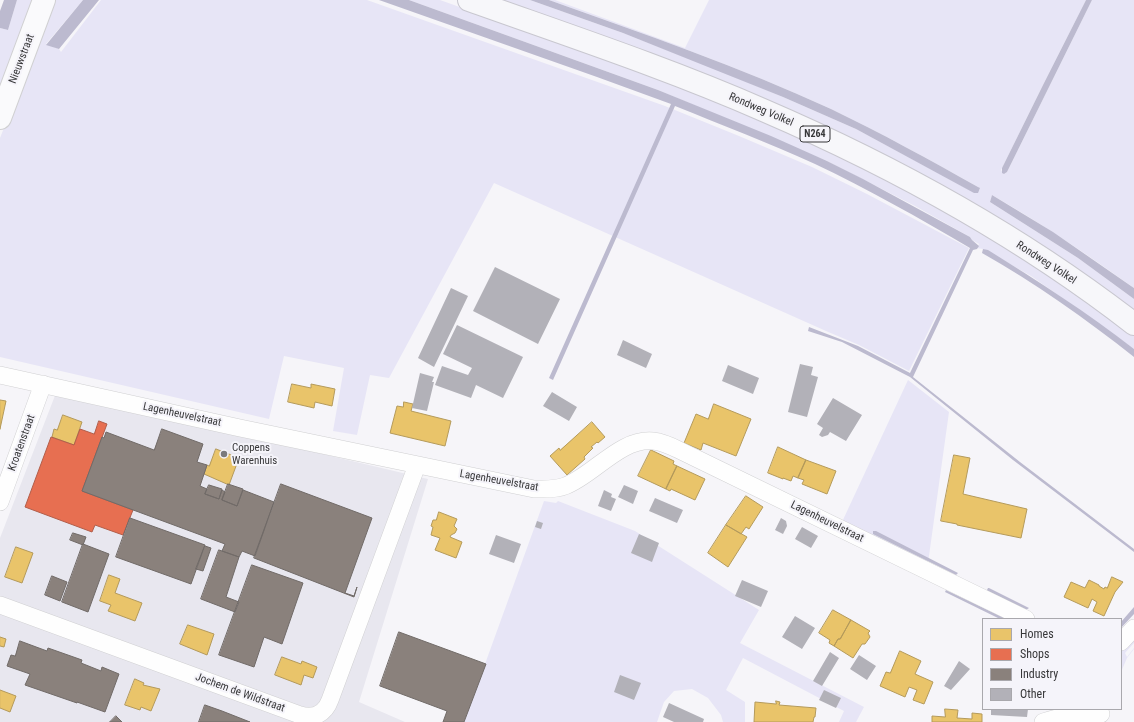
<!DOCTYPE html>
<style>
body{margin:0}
#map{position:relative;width:1134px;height:722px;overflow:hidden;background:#f6f5f9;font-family:"Roboto Condensed",sans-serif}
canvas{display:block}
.legend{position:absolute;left:982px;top:618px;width:140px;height:92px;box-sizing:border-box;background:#f5f4fa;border:1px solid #a9a8ad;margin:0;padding:5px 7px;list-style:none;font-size:12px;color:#373739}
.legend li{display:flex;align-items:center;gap:8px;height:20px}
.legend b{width:20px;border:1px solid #a9a8ad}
</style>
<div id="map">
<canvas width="1134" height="722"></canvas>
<ul class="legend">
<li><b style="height:11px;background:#e9c46a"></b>Homes</li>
<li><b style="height:11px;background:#e76f51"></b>Shops</li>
<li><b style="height:11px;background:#8a817c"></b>Industry</li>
<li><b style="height:11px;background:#b2b1b8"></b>Other</li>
</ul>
</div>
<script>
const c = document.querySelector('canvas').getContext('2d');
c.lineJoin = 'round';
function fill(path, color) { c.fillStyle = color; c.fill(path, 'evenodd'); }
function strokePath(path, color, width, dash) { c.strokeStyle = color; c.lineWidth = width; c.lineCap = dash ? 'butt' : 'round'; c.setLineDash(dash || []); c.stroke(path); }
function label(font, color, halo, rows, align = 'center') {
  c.font = font + ' "Roboto Condensed",sans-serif'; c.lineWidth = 4; c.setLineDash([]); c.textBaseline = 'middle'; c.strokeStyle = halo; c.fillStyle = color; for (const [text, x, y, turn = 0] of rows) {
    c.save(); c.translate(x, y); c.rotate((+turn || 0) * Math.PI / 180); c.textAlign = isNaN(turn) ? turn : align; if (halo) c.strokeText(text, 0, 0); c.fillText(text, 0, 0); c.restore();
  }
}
fill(new Path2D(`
 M56 393 141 411 428 479 359 702 405 722H0V538Z`), '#e8e7ef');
fill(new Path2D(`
 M17 0H36L0 100V28L8 30Z
 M52 0H83L46 44 59 49 61 52 101 0H367L665 106 739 136 812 167 867 194 969 248 909 371 859 345 826 331 494 183 389 378 370 375 357 435 333 431 344 368 284 356 269 419 0 357V138L18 93Z
 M409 0H440C548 39 658 76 764 122 788 132 813 141 836 153 941 204 1041 265 1134 336V349L1051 290 1031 276 983 249 977 248 979 244 972 240 970 237 915 206 827 161 658 90Z
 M493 0H530L623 33 718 70 783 97 856 129 975 193 980 189 978 187C930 160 881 133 831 109 740 67 644 34 549 0H555L685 48 709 0H1086L1044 83 1001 170 1004 174 1007 172 1092 0H1134V288C1088 255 1041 223 992 195L990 202 1078 258 1134 299V315L1025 238Z
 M908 380 949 412 928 563 842 522Z
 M544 501 556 503 558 501 635 531 759 610 740 643 864 707 856 722H839L844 711 743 658 726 690 745 702V722H723L721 715 708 698 692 689 674 691 664 702 657 722H464Z
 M1134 633V643L1125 653 1127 657 1134 648V649L1127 658 1121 672V648Z`), '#e7e5f6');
fill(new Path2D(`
 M4 0H17L8 30 0 28V11Z
 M83 0H99L59 49 46 45Z
 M379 0H409L658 90 771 136 827 161 863 179 970 237 972 240 979 246 977 249 973 250 913 377 1020 462 1134 549V552L1013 460 910 377 842 342 808 331 809 327 858 346 910 373 970 248C919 218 868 189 815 164 769 143 722 125 675 106L553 380 549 378 671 104 597 77Z
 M530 0H549C644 34 740 67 831 109 881 133 930 160 978 187L980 188 978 193H974L856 129 783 97 623 33Z
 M1086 0H1092L1007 172 1004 174 1002 173V168L1044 83Z
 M992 195 1053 232 1131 286 1134 288V299L1078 258 990 202Z
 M983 249 988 250C1038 281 1088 313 1134 349V357C1086 319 1035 283 982 253Z
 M873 531H876L958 573 956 575 873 534Z
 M988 588H989L1029 608 1026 610 987 591V590Z
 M946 590 1007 619H1000L945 592Z
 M1134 607V614L1121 628V622Z`), '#bcbacf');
const homes = new Path2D(`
 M292 384 311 388V384L335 389 332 406 315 402 314 408 288 402Z
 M0 400 6 401 0 429Z
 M404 402 413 404 411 411 451 421 445 446 390 433 397 406 403 407Z
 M714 404 751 419 736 456 703 443 701 450 684 443 696 414 708 419Z
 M63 415 82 422 74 445 52 437 54 429 57 430Z
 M592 422 605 437 598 443 597 442 591 447 593 448 584 457 585 459 567 475 550 456 559 448 560 450Z
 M778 447 806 460 798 478 793 476 791 481 783 478V479L768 473Z
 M216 449 239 458 229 485 204 474 207 465 209 466Z
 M651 450 674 461 673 464 677 466 666 489 638 476Z
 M954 455 970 458 963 494 1027 509 1021 538 957 525V524L941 521Z
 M806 460 836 471 827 494 802 484 804 480 798 478Z
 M677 466 705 479 695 500 671 489 670 491 666 489Z
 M746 496 763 507 749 529 746 527 741 534 726 525Z
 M439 512 457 519 454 526 457 529 455 533 451 535 450 537 462 542 456 558 435 550 440 538 431 535 433 527 431 526 433 520H436Z
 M726 525 747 537 728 567 708 553Z
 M16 547 33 553 22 583 5 577Z
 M109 575 120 579 115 593 142 603 135 621 108 611 111 605 100 601Z
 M1112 577 1123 582 1115 592 1104 616 1093 611 1097 602 1092 599 1088 608 1064 597 1071 582 1085 588 1089 580 1099 585V586L1104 589 1105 587 1107 588Z
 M833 610 851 620 840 639H838L834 646 829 643 830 640 819 633Z
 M851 620 870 631 868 633 870 637 865 644H862L853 658 834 646 838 639H840Z
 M188 625 214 634 207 655 180 644Z
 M0 637 6 639 4 647 0 646Z
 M900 651 921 661 915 674 933 682 924 704 913 700 917 690 909 687 905 697 880 686 886 672 890 673Z
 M282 657 301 664 302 661 317 667 313 678 304 675 301 685 275 675Z
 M135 679 144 683 143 685 160 689 151 711 141 707 140 710 125 705Z
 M0 690 16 696 10 712 0 708Z
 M776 701 780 702 779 705 816 708 815 717H814L813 722H754L755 702 776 704Z
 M945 709 958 710 957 718 972 719V713L982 714V722H932V716L945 717Z`);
fill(homes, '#e9c46a');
strokePath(homes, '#b49a5b', 1);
const shops = new Path2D(`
 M99 421 107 424 82 491 133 510 123 535 95 525 92 532 25 507 51 437 74 445 80 429 94 434Z`);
fill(shops, '#e76f51');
strokePath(shops, '#b25e4a', 1);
const industry = new Path2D(`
 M162 429 203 444 197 462 207 465 200 486 207 489 205 494 219 499 222 490 225 492 222 500 237 506 243 490 274 502 255 556 242 551 239 557 222 551 225 544 82 491 102 437 104 438 106 432 154 450Z
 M228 484 243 489 237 506 222 500Z
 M281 484 372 518 345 593 354 596 357 587 354 597 254 558Z
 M209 485 222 489 219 499 205 494Z
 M130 518 205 545 191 584 116 557Z
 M73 533 86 537 83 545 70 540Z
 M83 544 109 554 88 612 62 602Z
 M205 546 211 548 203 571 196 569Z
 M219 550 239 557 226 597 239 602 235 612 201 599Z
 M252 565 303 583 282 644 264 637 254 667 219 655Z
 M52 576 67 582 60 601 45 595Z
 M399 632 486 664 464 722H443L447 711 380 686Z
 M20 641 47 651 48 648 82 660 81 663 101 671 102 667 119 674 105 712 77 702V703L25 685 30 674 7 666 11 655 15 656Z
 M205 705 222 711 250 722H199Z
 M116 716 122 722H110Z`);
fill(industry, '#8a817c');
strokePath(industry, '#716b68', 1);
fill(new Path2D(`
 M495 267 560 299 538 344 473 311Z
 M451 288 468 296 434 367 418 358Z
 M457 325 523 357 503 398 476 385 471 398 435 385 442 366 468 375 472 368 443 354Z
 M623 340 652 354 646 368 617 355Z
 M800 364 813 367 811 375 818 377 807 417 788 412Z
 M728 365 759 378 753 394 722 381Z
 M420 373 434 377 432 382H434L427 411 412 408Z
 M552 392 577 407 569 421 543 406Z
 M833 398 862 415 846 441 830 432 828 435 822 437 819 435 823 428 817 424Z
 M624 485 638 491 633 504 618 497Z
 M604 490 612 494 611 497 616 499 611 511 598 506Z
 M655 498 683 510 677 523 649 511Z
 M781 518 786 521 787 526 783 534 775 530Z
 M537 521 543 523 541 529 535 527Z
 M802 527 818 536 811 548 795 539Z
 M639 534 659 543 652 562 631 553Z
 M496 535 521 544 514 563 489 554Z
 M742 580 768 591 761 607 735 596Z
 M795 616 815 628 802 649 782 637Z
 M830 652 839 658 822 686 813 681Z
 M859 655 876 666 867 680 850 669Z
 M959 661 970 669 951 690 944 686Z
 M620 675 641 683 634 700 614 692Z
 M824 690 841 698 836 708 819 700Z
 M669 703 704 719 703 722H674L663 717Z
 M991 709H1028L1027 717 991 715Z`), '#b2b1b8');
const street = new Path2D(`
 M0 375 240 428 534 489C544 489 555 490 565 486 594 475 620 438 653 441 662 442 671 446 679 450L1026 619
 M0 502 43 384
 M0 605 300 715C314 719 325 714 330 700L417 465
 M1121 642 1134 628
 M1043 722C1063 716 1080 712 1101 714`);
const secondary = new Path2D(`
 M0 118 44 0`);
const primary = new Path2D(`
 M469 0C567 35 667 68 763 110 893 166 1022 237 1134 324`);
strokePath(street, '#d0d0d2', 18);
strokePath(secondary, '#d0d0d2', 24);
strokePath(primary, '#c8c7cf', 24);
strokePath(street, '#fefefe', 17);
strokePath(secondary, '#fafafc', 22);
strokePath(primary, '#f7f7fa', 22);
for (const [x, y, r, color] of [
 [224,454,4,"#7a7a7c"]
]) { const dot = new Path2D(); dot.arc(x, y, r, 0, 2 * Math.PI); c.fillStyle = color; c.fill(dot); strokePath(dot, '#f5f4fa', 1.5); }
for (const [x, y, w] of [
 [815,134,30]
]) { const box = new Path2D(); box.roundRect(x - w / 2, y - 8, w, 16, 3); c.fillStyle = '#f5f4fa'; c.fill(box); strokePath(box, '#373739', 1); }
label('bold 10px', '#373739', null, [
 ["N264",815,134]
]);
label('11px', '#373739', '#f5f4fa', [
 ["Nieuwstraat",22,59,-69],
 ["Rondweg Volkel",761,110,23],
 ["Rondweg Volkel",1046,263,33],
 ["Lagenheuvelstraat",182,415,12],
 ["Kroatenstraat",22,443,-70],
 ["Lagenheuvelstraat",499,481,10],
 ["Lagenheuvelstraat",827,522,26],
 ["Jochem de Wildstraat",240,693,20]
]);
label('11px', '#373739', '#f5f4fa', [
 ["Coppens",232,448],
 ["Warenhuis",232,461]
], 'left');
</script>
